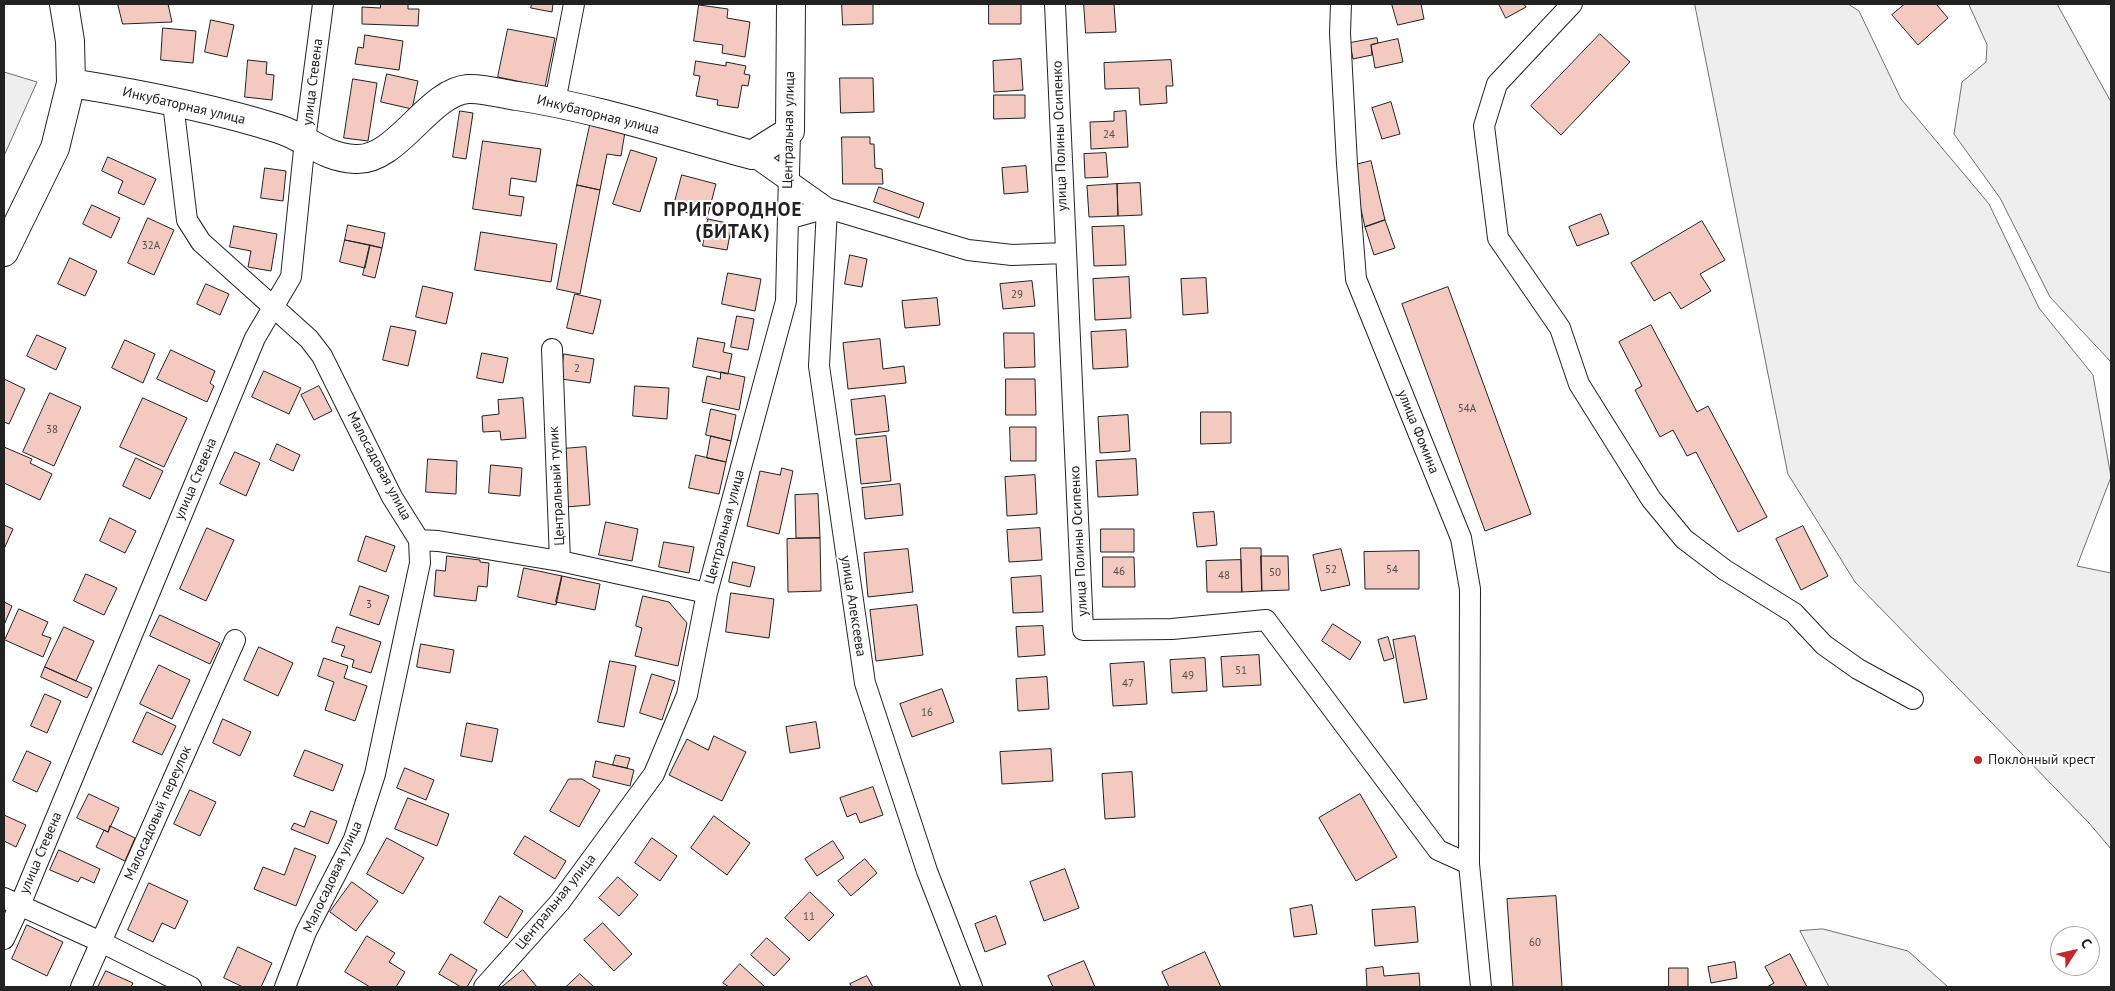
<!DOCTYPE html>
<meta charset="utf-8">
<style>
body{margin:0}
#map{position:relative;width:2115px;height:991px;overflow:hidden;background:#fff;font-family:"PT Sans",sans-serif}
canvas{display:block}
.frame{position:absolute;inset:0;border:5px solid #222;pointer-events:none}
.north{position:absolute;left:2050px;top:926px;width:50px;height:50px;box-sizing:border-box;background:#fff;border:1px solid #a7a7a7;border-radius:50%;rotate:55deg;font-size:14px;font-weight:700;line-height:20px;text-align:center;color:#222}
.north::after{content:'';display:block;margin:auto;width:18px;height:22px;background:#c62828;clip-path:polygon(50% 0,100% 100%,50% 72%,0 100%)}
</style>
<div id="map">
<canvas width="2115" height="991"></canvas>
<div class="frame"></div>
<div class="north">С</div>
</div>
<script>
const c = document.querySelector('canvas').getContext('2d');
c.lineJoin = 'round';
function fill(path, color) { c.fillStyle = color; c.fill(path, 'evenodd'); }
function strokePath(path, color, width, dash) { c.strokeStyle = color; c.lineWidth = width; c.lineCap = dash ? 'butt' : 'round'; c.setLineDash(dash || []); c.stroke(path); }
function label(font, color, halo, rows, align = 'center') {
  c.font = font + ' "PT Sans",sans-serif'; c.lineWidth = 4; c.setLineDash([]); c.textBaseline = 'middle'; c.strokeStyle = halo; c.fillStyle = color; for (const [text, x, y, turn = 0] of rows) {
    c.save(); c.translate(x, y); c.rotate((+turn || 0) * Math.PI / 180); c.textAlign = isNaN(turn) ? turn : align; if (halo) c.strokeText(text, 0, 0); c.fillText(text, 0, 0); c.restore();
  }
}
const green = new Path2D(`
 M1695 4H1848L1859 11 1901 99 1989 204 2039 308 2093 375 2111 477 2077 566 2111 573V849L2089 823 1855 582 1788 474Z
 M1969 4H2057L2111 102V362L2050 297 2000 198 1954 134 1962 82 1986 62 1987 45Z
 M4 72 37 82 4 156Z
 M1823 929 1908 951 1948 987H1829L1800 931Z`);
fill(green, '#eee');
strokePath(green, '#6f6f6f', 1);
const building = new Path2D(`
 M118 4H168L172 22 123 24Z
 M381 4H408V9H419L418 26 362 24V7L380 8Z
 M532 4H553L552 12 531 8Z
 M842 4H873V24L843 25Z
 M989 4H1021V24H989Z
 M1084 4H1114L1116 32 1086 33Z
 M1392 4H1421L1424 19 1398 25Z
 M1499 4H1524L1526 7 1506 18Z
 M1905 4H1936L1948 18 1918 45 1892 15Z
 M699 5 728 9 727 18 750 22 745 57 722 53 723 45 694 41Z
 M211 20 234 25 227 57 205 52Z
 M163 28 196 31 193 63 161 60Z
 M508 29 555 38 545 87 498 77Z
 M1600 34 1630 62 1561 135 1531 106Z
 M365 35 403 41 399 70 355 64 358 47 363 48Z
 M1377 38 1378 43 1371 45 1372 55 1353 59 1350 43Z
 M1398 39 1403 62 1375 68 1371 45Z
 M1021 59 1023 90 994 92 993 61Z
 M248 60 267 62 266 74 274 75 272 100 245 97Z
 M1171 60 1173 86H1166L1167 103 1140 105 1139 88 1105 89 1104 63Z
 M696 61 726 66V62L746 66 744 74 750 75 748 86 742 85 738 108 717 105 718 100 696 96 700 76 694 75Z
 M387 74 418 81 412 109 381 102Z
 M840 78H873L874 112 841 113Z
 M353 79 377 83 368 141 344 138Z
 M994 95H1025V118L994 119Z
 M1391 102 1400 134 1382 139 1372 108Z
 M460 111 473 113 466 159 453 157Z
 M1126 111 1128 147 1091 149 1090 122 1114 121V112Z
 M590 125 625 132 621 156 607 154 600 190 577 185Z
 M842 137H870V144H874L875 168 882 169 883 184H843Z
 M483 141 541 149 536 182 511 178 509 195 524 197 521 216 473 209Z
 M631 150 657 158 640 212 613 204Z
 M1106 153 1108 177 1085 178 1084 154Z
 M108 157 156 179 144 205 118 193 123 181 102 171Z
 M1371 161 1385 220 1365 227 1351 166Z
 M1026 166 1028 192 1004 194 1002 168Z
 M265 168 286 171 283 201 261 198Z
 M682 175 716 184 707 218 673 209Z
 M1140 183 1142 215 1118 216 1117 184Z
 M1117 184 1118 216 1089 217 1087 186Z
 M577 185 600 190 580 294 557 289Z
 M879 187 924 203 919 218 874 202Z
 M92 205 120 218 111 238 83 224Z
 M1601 214 1609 234 1577 246 1569 227Z
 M148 218 174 230 154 275 128 263Z
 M708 219 732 224 727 250 703 246Z
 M1385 220 1395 248 1374 255 1365 227Z
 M1702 221 1725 260 1700 274 1711 291 1681 309 1670 292 1654 301 1631 263Z
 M348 225 385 233 382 248 345 240Z
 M234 226 277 234 271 271 248 267 251 251 230 247Z
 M1124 226 1126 265 1094 266 1092 227Z
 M481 232 557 244 551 282 475 270Z
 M345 240 370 245 365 268 340 262Z
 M370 245 382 248 375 278 363 275Z
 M850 255 867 259 862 287 845 284Z
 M70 258 97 271 85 296 58 284Z
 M728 273 761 279 755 311 722 304Z
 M1129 277 1131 318 1095 320 1093 279Z
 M1206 278 1208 313 1183 315 1181 279Z
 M1032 281 1035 306 1003 309 1000 284Z
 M206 284 229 294 220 315 197 304Z
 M423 286 453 293 446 324 416 317Z
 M1448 287 1531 514 1485 531 1402 304Z
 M575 294 601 300 593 334 567 328Z
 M937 298 940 325 905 328 902 301Z
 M737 316 754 319 748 350 731 347Z
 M1651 325 1697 412 1708 406 1767 517 1738 532 1696 452 1687 456 1673 430 1660 437 1635 390 1642 386 1619 342Z
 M391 326 416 331 408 366 383 360Z
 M1126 330 1128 367 1093 369 1091 332Z
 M1004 333H1034L1035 367 1005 368Z
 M37 335 66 348 56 370 27 356Z
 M698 338 725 343 723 352 732 354 728 374 693 367Z
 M880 339 883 369 904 366 906 383 848 389 843 343Z
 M125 340 155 354 143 383 112 368Z
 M171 350 215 371 210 383 214 386 207 402 157 379Z
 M482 353 508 358 503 383 477 378Z
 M564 354 594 359 590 383 561 379Z
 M264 371 301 388 289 414 252 397Z
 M721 372 745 377 739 410 702 402 707 376 720 379Z
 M4 379 25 389 9 424 4 422Z
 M1006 379H1035L1036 415H1006Z
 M319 386 332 411 314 420 301 395Z
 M635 386 669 388 667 419 633 416Z
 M50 393 81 407 54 466 23 452Z
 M885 396 889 431 855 435 851 400Z
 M143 398 187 418 164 467 120 447Z
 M523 398 526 438 501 440 500 431 483 432 482 416 499 414 498 400Z
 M711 409 736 415 731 441 706 435Z
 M1201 412H1231V443L1201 444Z
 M1128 415 1130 451 1100 453 1098 417Z
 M1010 427H1036V461H1011Z
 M711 436 731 441 726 462 707 458Z
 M886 436 891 481 861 484 856 439Z
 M277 444 300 455 293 471 270 460Z
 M4 447 32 459 30 463 52 474 40 500 4 483Z
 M586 447 590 505 566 507 562 449Z
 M235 452 260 463 246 496 220 484Z
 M696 455 726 462 719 494 689 488Z
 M136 458 163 471 150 499 123 486Z
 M428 459 457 461 456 494 426 492Z
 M1136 459 1138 495 1098 497 1096 461Z
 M491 465 522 468 520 496 489 493Z
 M782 468 793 471 779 534 747 526 760 471 780 475Z
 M1035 475 1037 514 1007 516 1005 477Z
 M900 484 903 515 865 519 862 488Z
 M818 494 820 538H796L795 495Z
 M1214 512 1217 545 1197 547 1193 513Z
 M110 518 136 531 125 553 100 541Z
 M606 522 638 529 632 561 599 555Z
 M4 525 13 529 4 549Z
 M1803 526 1828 576 1801 590 1776 539Z
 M207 528 234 540 206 601 180 589Z
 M1040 528 1042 560 1009 562 1007 530Z
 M1101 529H1134V552H1101Z
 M366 536 395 546 386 572 358 561Z
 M820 538 821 591 788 592 787 539Z
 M664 542 694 547 689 573 659 567Z
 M1241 548H1261L1262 591 1242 592Z
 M908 549 913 592 868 597 864 553Z
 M1341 549 1350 585 1321 591 1313 555Z
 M1419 551V589H1365L1364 552Z
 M447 556 480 560V562L489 563 487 587 478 586 476 601 434 596 436 570 445 571Z
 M1261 556H1288L1289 590 1262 591Z
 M1103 557H1134L1135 587H1103Z
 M1241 560 1242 592H1207L1206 561Z
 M733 562 755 567 750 587 729 582Z
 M524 568 562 576 556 605 518 597Z
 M86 574 117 588 104 615 74 601Z
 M562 576 600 584 595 610 556 602Z
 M1041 576 1043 612 1013 613 1011 578Z
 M360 586 389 596 379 625 350 615Z
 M731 593 774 599 769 638 726 632Z
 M643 596 669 602 687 623 678 666 635 656 642 628 636 626Z
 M4 602 12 606 4 625Z
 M917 605 923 655 876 661 870 610Z
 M19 609 48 622 42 635 51 638 43 657 5 640Z
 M160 615 220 643 210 664 150 636Z
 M1333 624 1361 642 1350 660 1322 641Z
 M1043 626 1045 655 1018 657 1016 627Z
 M64 627 94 641 76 681 45 667Z
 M337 627 381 642 371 673 352 667 354 660 341 656 345 646 332 642Z
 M1415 636 1427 699 1404 703 1393 640Z
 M1388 637 1394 658 1384 661 1378 640Z
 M421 644 454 650 450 673 417 667Z
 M259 647 293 663 278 696 244 680Z
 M1259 655 1261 685 1223 687 1221 657Z
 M324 658 348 666 344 678 367 686 355 721 325 710 334 682 318 676Z
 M1205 658 1207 691 1172 693 1170 660Z
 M610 661 636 666 624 727 598 722Z
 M1144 662 1147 704 1113 706 1110 664Z
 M159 665 190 680 172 719 140 704Z
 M45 667 92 688 87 698 41 677Z
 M652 674 675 681 662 720 640 713Z
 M1047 677 1049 709 1018 711 1016 679Z
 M942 689 954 722 912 737 900 704Z
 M45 694 61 701 47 733 31 726Z
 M147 712 176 726 162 755 133 742Z
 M223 719 251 732 240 756 213 743Z
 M816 722 820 748 790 753 786 727Z
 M467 723 498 729 492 762 461 756Z
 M714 736 746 752 722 801 669 775 687 739 708 750Z
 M1051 749 1053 781 1002 784 1000 752Z
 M305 750 343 765 333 791 294 776Z
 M27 751 51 762 37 792 13 781Z
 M616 755 630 758 627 768 613 765Z
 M596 761 634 770 630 786 593 777Z
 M405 768 434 780 426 800 397 788Z
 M1132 772 1135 817 1105 819 1102 774Z
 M569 779H582L600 790 579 827 550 811Z
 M873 787 883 815 860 823 856 813 847 817 840 798Z
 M190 790 216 802 200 836 174 824Z
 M89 794 119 808 108 832 77 818Z
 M1360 794 1397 857 1356 881 1319 818Z
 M408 798 449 814 437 846 395 829Z
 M311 811 337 821 328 844 291 829 294 823 304 827Z
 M4 815 26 825 16 847 4 841Z
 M714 816 750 843 727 875 691 848Z
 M110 826 135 838 125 861 96 847 104 830 108 832Z
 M525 836 566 861 555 879 514 854Z
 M387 838 424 858 403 894 367 874Z
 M652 838 677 856 660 881 635 863Z
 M833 841 844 858 817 876 805 859Z
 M295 848 316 856 296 906 254 889 263 867 284 875Z
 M59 850 100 869 94 883 81 877 78 882 50 870Z
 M865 859 877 873 851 896 838 881Z
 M1065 869 1079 908 1044 921 1030 882Z
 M618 877 638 895 619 916 599 898Z
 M352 882 378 901 356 931 330 912Z
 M149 883 188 901 175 929 162 923 153 942 128 930Z
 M810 892 834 915 809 941 785 918Z
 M500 896 523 911 507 938 484 923Z
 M1556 896 1562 987H1513L1507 899Z
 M1312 905 1317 934 1294 937 1290 909Z
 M1415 907 1418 942 1375 946 1372 910Z
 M996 916 1006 944 985 952 975 924Z
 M603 923 632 954 614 971 584 940Z
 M27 925 63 942 47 976 12 959Z
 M367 936 395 953 389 962 405 972 396 987H370L345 972Z
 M767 938 790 959 774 976 751 955Z
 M238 947 272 963 261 987H243L224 978Z
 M1205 952 1221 987H1169L1162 972Z
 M451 954 477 970 467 987H461L439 974Z
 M1790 954 1807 987H1767L1774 983 1765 967Z
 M1084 961 1095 987H1053L1048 976Z
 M1735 962 1737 978 1711 983 1708 967Z
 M740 964 765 987H729L723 983Z
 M1383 967 1384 976 1419 973 1420 987H1367L1366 969Z
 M1669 968H1688V987H1669Z
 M523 970 537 987H502Z
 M106 971 133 983 131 987H98Z
 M580 974 594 987H566Z
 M867 976 873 987H852L850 984Z`);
fill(building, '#f3c9c0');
strokePath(building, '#222', 1);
const street = new Path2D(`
 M1055 4 1083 630 1172 629 1266 620 1438 850 1469 864 1481 987
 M1341 4 1340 33 1347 164 1356 279 1461 538 1470 589 1469 864
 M1572 4 1497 84 1484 126 1498 238 1560 328 1579 384 1651 499 1684 539 1725 570 1794 613 1824 645 1858 669 1913 699
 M555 102 574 4
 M173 103 187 220 201 242 309 339 322 356 392 497 419 540 420 563 375 774 354 839 306 932 285 987
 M752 155 827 208 968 250 1012 255 1065 253
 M788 219 827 208 819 366 865 683 927 871 972 987
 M552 349 560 561 707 593
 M419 540 438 541 560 561
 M4 898 101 942 191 987
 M4 939 20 905 255 338 291 277 305 140 323 4
 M81 987 235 640
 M484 987 560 902 654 774 687 695 707 593 786 301 790 131`);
const secondary = new Path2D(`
 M71 83C140 94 213 108 279 129 307 138 322 157 355 159 397 162 428 92 468 89 483 88 502 94 517 96 596 108 674 134 752 155L790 131 791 4
 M4 252 55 148 71 83 70 41 64 4`);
strokePath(street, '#222', 22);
strokePath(secondary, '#222', 30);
strokePath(street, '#fff', 20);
strokePath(secondary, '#fff', 28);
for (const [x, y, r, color] of [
 [1978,760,5,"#c62828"]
]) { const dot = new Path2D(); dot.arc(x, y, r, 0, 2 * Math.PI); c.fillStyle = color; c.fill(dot); strokePath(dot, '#fff', 2); }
label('11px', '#564c4a', null, [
 ["24",1109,135],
 ["32А",151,246],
 ["29",1017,295],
 ["2",577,369],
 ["54А",1467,409],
 ["38",52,430],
 ["52",1331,570],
 ["54",1392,570],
 ["46",1119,572],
 ["50",1275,573],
 ["48",1224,576],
 ["3",369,605],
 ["51",1241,671],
 ["49",1188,676],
 ["47",1128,684],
 ["16",927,713],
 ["11",809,917],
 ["60",1535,943]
]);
label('14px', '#222', '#fff', [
 ["улица Стевена",313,82,-83],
 ["Инкубаторная улица",184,106,13],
 ["Инкубаторная улица",598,115,14],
 ["Центральная улица",789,130,-89],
 ["улица Полины Осипенко",1060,136,-92],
 ["улица Фомина",1418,432,68],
 ["Малосадовая улица",379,466,62],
 ["улица Стевена",196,479,-67],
 ["Центральный тупик",557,486,-93],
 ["Центральная улица",725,527,-75],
 ["улица Полины Осипенко",1079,541,-93],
 ["улица Алексеева",853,606,81],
 ["Малосадовый переулок",158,813,-66],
 ["улица Стевена",41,853,-67],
 ["Малосадовая улица",333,877,-65],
 ["Центральная улица",556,902,-51]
]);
label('14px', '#222', '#fff', [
 ["Поклонный крест",1988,760]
], 'left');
c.letterSpacing = '1px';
label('bold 19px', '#222', '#fff', [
 ["ПРИГОРОДНОЕ",733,211],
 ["(БИТАК)",733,233]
]);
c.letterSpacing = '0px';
</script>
